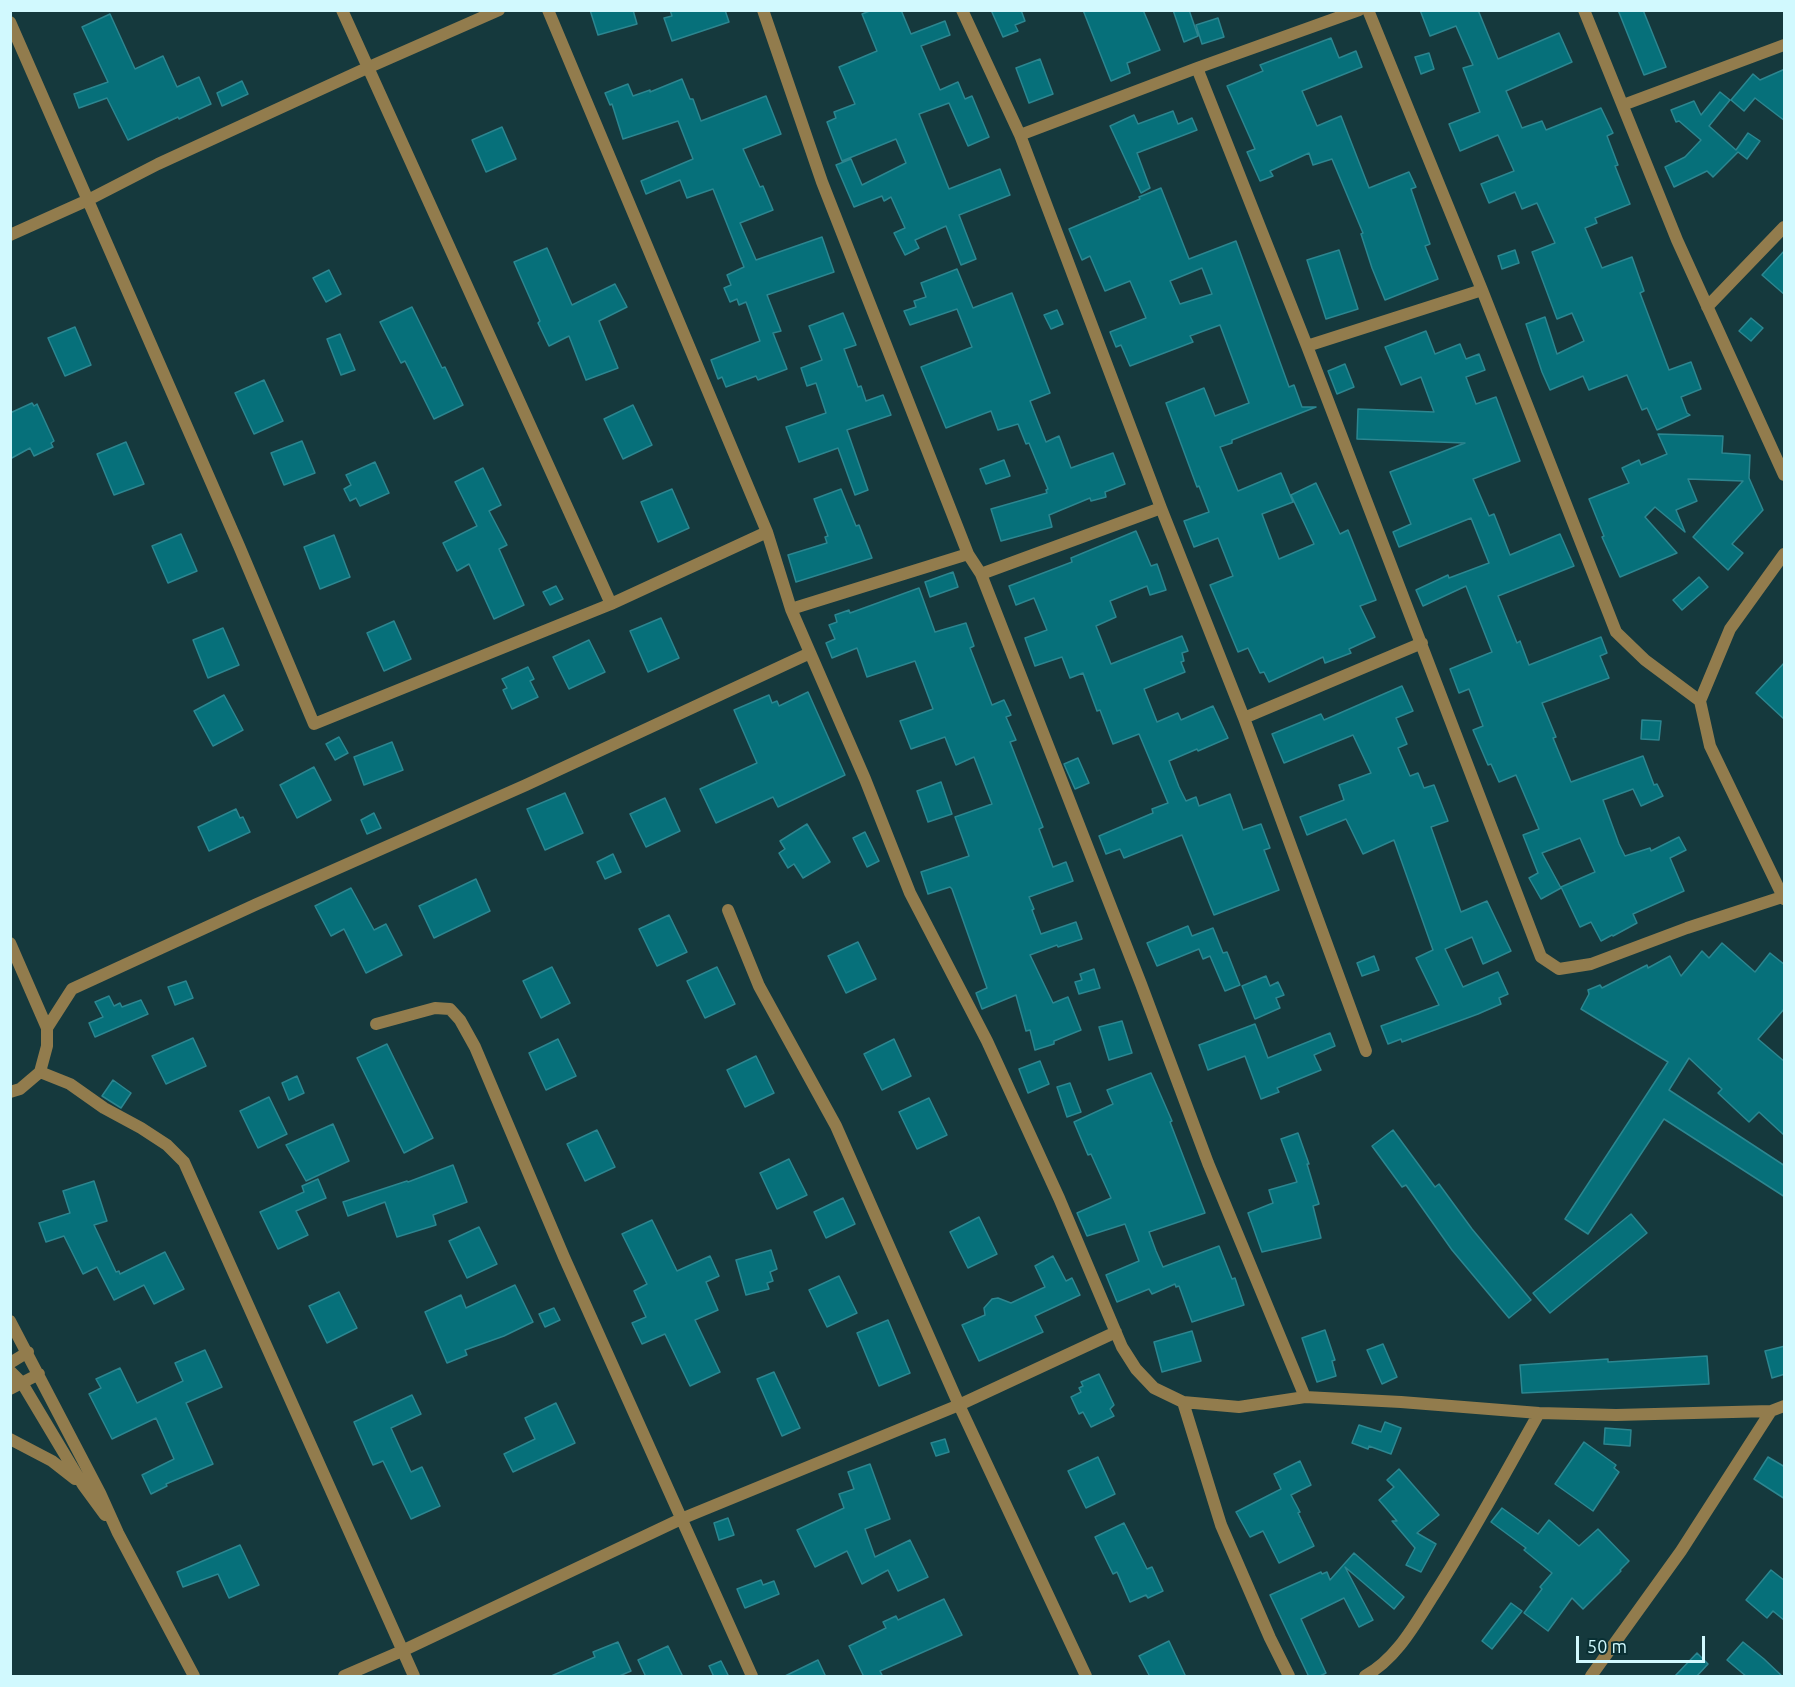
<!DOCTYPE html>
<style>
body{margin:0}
#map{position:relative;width:1795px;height:1687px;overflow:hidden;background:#15393d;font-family:Ubuntu,sans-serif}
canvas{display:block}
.frame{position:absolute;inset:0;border:12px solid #d1f9fe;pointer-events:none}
.scale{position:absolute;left:1576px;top:1636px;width:129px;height:27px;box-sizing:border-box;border:3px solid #d1f9fe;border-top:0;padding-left:8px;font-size:18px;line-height:21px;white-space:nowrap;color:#d1f9fe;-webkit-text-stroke:4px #092f33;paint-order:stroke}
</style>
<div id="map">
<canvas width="1795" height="1687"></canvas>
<div class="frame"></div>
<div class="scale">50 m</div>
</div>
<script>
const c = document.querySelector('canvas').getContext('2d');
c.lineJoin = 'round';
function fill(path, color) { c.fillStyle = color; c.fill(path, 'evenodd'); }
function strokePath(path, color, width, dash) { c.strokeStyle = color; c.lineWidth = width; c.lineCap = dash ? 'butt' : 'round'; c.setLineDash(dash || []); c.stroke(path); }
const building = new Path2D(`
 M590 10H633L637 24 598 35Z
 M670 10H725L729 22 672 41 664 18 672 16Z
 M872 10H901L911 34 945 21 950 35 921 46 940 90 958 82 965 99 972 96 989 137 968 146 949 103 919 114 949 189 1000 169 1010 195 959 215 976 259 961 265 946 226 915 240 919 248 905 255 894 233 905 228 891 197 884 201 882 196 854 207 836 165 851 159 862 185 906 163 896 139 842 161 827 122 836 118 834 112 855 104 839 67 877 51 862 14Z
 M991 10H1021L1025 21 1015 25 1018 31 1003 37Z
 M1083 10H1143L1160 50 1127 63 1130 73 1111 81Z
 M1173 10H1189L1198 36 1184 42Z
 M1420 10H1478L1498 59 1559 33 1572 62 1506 91 1522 128 1542 121 1546 130 1601 108 1613 133 1607 136 1618 165 1615 166 1630 204 1595 218 1597 223 1585 228 1602 268 1632 257 1644 291 1640 293 1669 370 1691 362 1701 389 1681 397 1687 413 1690 415 1657 430 1647 408 1642 410 1627 375 1589 390 1583 376 1550 390 1542 372 1526 324 1545 317 1557 354 1584 341 1572 313 1557 319 1532 252 1555 243 1537 203 1522 209 1515 192 1489 203 1481 184 1514 171 1498 135 1460 151 1449 124 1480 112 1463 68 1473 65 1456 26 1430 36Z
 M1618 10H1643L1666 67 1644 75Z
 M110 14 135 69 163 56 177 87 199 77 211 104 179 119 178 117 128 140 107 98 79 108 74 94 108 82 82 27Z
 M1218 18 1224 37 1202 44 1196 25Z
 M1331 38 1339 58 1356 51 1362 67 1302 91 1317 126 1341 116 1369 188 1409 172 1416 187 1411 189 1430 244 1425 246 1438 279 1385 300 1372 268 1361 234 1363 233 1332 159 1313 165 1309 153 1270 171 1273 176 1260 181 1247 152 1255 149 1227 86 1263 71 1260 65Z
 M1429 53 1434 69 1421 74 1415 57Z
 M1040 59 1053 94 1029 103 1016 68Z
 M1785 69V121L1755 98 1744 111 1731 100 1753 74 1760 80Z
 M682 79 690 99H693L701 121 766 96 781 134 743 149 760 187 763 186 773 210 740 223 756 260 822 237 834 272 767 295 781 331 773 333 787 369 758 380 756 376 726 387 722 377 718 379 711 360 760 341 746 302 739 305 737 299 730 302 724 288 731 285 727 275 744 267 713 189 687 198 680 180 646 194 641 181 693 159 678 121 623 139 612 104 610 105 605 93 628 84 633 96 650 90V92Z
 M242 81 248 94 222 106 217 93Z
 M1720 92 1730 100 1709 126 1736 150 1748 133 1760 141 1747 159 1738 152 1713 177 1707 171 1674 187 1665 167 1685 157 1701 140 1679 121 1676 122 1671 110 1694 101 1701 115Z
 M1173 111 1178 124 1192 118 1197 130 1137 153 1150 188 1141 193 1110 126 1134 115 1138 124Z
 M502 127 516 159 486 172 472 140Z
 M1161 188 1189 259 1236 241 1289 387 1294 385 1302 407H1316L1232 440V443L1220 447 1238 491 1281 473 1293 502 1262 514 1279 559 1314 544 1291 495 1316 483 1340 534 1348 530 1376 600 1360 606 1375 637 1349 649 1351 653 1325 663 1323 657 1269 682 1264 672 1260 673 1248 648 1238 652 1210 585 1233 576 1218 538 1194 547 1184 521 1209 512 1199 486 1197 487 1166 403 1204 388 1215 416 1249 403 1220 325 1190 336 1193 342 1130 366 1121 345 1116 347 1110 332 1146 318 1130 281 1105 291 1090 256 1082 260 1069 229 1140 199 1139 197ZM1202 268 1212 294 1180 304 1170 281Z
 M547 248 572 305 615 284 627 307 599 321 618 368 586 380 569 336 549 346 538 323 540 321 514 262Z
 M1339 250 1358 309 1326 319 1307 260Z
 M1515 250 1519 263 1502 269 1498 256Z
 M1785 250V295L1762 275Z
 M957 269 973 308 1012 293 1050 393 1030 401 1046 442 1059 436 1071 468 1113 453 1125 484 1105 492 1106 497 1091 501 1090 498 1049 515 1052 527 1001 541 991 509 1047 493 1046 490 1048 489 1029 443 1026 444 1018 424 998 430 991 411 946 428 921 367 972 347 957 309 910 325 904 311 916 307 914 301 926 297 921 283Z
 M329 270 341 294 326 302 313 278Z
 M412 307 442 368 445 367 463 405 434 419 405 361 401 363 380 322Z
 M1057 310 1063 324 1051 329 1044 315Z
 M843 313 856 345 844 349 858 387 861 386 866 401 883 395 891 415 847 430 868 490 855 495 838 448 799 462 786 427 826 413 816 383 807 386 801 368 822 360 809 326Z
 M1751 318 1763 328 1751 341 1739 331Z
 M75 327 91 365 65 376 48 338Z
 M1426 331 1435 354 1460 344 1466 359 1479 354 1485 370 1466 377 1476 404 1496 397 1520 461 1473 479 1489 516 1494 514 1510 555 1560 534 1574 566 1498 596 1517 643 1520 641 1529 665 1601 637 1607 653 1600 656 1609 678 1542 703 1556 737 1553 738 1571 782 1643 756 1654 785 1657 784 1663 796 1641 806 1633 789 1603 800 1619 844 1625 856 1650 848 1651 851 1679 837 1686 850 1670 858 1684 891 1633 914 1637 923 1613 936 1612 935 1601 941 1591 922 1580 927 1561 887 1595 872 1580 838 1542 853 1561 888 1541 899 1529 878 1538 873 1523 835 1539 829 1516 775 1499 782 1491 764 1488 765 1473 730 1483 726 1469 689 1459 693 1450 669 1492 652 1466 586 1423 606 1416 590 1448 575 1449 578 1489 563 1471 518 1399 547 1393 532 1411 524 1390 472 1465 443 1357 439 1358 409 1434 412 1421 377 1401 385 1385 347Z
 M340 334 355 370 341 375 327 339Z
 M1345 364 1354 387 1337 394 1328 371Z
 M264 380 283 421 254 434 235 393Z
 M32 403 34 406 37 404 54 441 51 443 53 447 34 456 30 448 10 459V413Z
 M633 405 652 445 623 459 604 419Z
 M1658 434 1723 436 1722 453 1750 455 1749 478 1763 510 1732 544 1743 553 1728 570 1693 537 1743 481 1688 479 1697 501 1676 510 1685 532 1655 507 1645 517 1677 553 1620 577 1602 537 1604 536 1589 499 1629 483 1622 468 1639 460 1641 465 1667 454Z
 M302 441 315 473 284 485 271 453Z
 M126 442 144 484 114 495 97 454Z
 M1004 460 1010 476 986 484 980 469Z
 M375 462 389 493 360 506 356 498 350 501 344 489 351 485 346 475Z
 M483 468 501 505 489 511 507 545 499 549 524 605 494 619 469 564 457 571 443 543 477 526 455 482Z
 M672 489 689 528 658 542 641 502Z
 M841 489 856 526 859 525 872 558 796 582 788 555 827 543 825 537 828 536 814 499Z
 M1136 531 1151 566 1157 564 1166 590 1150 595 1147 586 1110 601 1116 617 1096 626 1111 664 1182 636 1188 651 1182 653 1184 661 1181 662 1185 672 1144 689 1157 722 1178 713 1181 720 1213 706 1228 738 1198 751 1197 749 1169 761 1179 787 1186 801 1196 797 1199 806 1230 794 1243 830 1261 824 1270 848 1264 850 1279 890 1214 915 1182 835 1124 858 1120 849 1106 854 1099 836 1153 813 1152 809 1168 803 1139 734 1113 744 1100 710 1097 711 1083 673 1070 678 1062 657 1035 666 1025 638 1047 630 1034 598 1016 605 1009 586 1072 562 1071 558Z
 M181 534 197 571 168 583 152 546Z
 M334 535 350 577 320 589 304 547Z
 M953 572 958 587 930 597 925 582Z
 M1699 577 1708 587 1682 610 1673 600Z
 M556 586 563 599 550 605 543 592Z
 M919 588 935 632 966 623 974 646 970 648 992 705 1004 700 1011 715 1006 717 1016 740 1010 742 1043 827 1039 829 1053 867 1066 862 1073 881 1029 897 1034 909 1032 910 1041 934 1076 922 1082 939 1058 947 1057 945 1030 955 1053 1003 1068 997 1081 1030 1054 1041V1044L1035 1050 1030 1030 1026 1031 1016 995 982 1009 976 993 987 988 952 889 950 887 928 894 921 872 969 856 955 817 992 804 974 757 956 765 945 737 911 749 900 721 933 709 915 661 867 677 857 648 832 658 826 643 835 639 829 625 837 622 835 615 849 610 850 613Z
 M661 618 679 658 648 672 630 631Z
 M394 621 411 659 384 671 367 633Z
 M223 628 239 665 208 678 193 640Z
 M589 640 605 672 569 689 553 657Z
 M1785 662V720L1756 693Z
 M528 667 534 679 530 681 538 697 512 709 503 690 507 688 502 679Z
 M1402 686 1413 711 1396 718 1407 744 1398 748 1410 776 1418 773 1424 788 1434 785 1448 821 1431 827 1461 912 1487 901 1511 951 1483 964 1472 937 1445 949 1463 987 1498 972 1508 994 1499 998 1501 1004 1478 1014 1402 1042 1401 1039 1388 1044 1381 1026 1439 1005 1416 958 1433 950 1394 840 1363 854 1346 819 1307 835 1300 817 1344 800 1339 785 1371 773 1353 735 1284 763 1272 734 1321 714 1324 720Z
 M808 692 845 775 778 807 773 797 716 823 700 789 757 763 734 710 769 695 772 703 777 701 779 706Z
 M224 695 243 730 213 746 194 711Z
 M1642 720 1661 721 1659 740 1641 739Z
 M339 737 348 753 335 760 326 744Z
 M392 742 403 770 364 785 354 757Z
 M1078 758 1089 783 1075 789 1064 764Z
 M314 767 331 800 297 818 280 785Z
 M941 782 952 814 928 822 917 791Z
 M565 793 583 833 545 850 527 809Z
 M665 798 680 831 646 847 630 814Z
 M236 809 240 818 243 817 250 832 209 851 198 827Z
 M374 813 381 828 367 834 361 820Z
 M807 824 830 862 803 878 794 864 788 868 779 853 785 849 780 841Z
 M865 832 879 861 867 867 853 838Z
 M613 854 621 872 605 879 597 862Z
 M476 879 490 911 434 938 419 906Z
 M351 888 374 930 386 924 402 955 366 973 344 929 331 936 315 906Z
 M669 915 687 952 657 966 639 929Z
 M1188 926 1192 936 1213 928 1223 953 1227 952 1240 985 1225 991 1210 956 1203 959 1199 949 1157 966 1147 943Z
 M858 942 876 979 846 993 828 956Z
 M1722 943 1755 972 1770 953 1785 965V1008L1758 1039 1785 1062V1136L1759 1112 1749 1122 1718 1093 1722 1089 1689 1058 1669 1090 1785 1166V1197L1664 1119 1588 1234 1565 1219 1668 1062 1581 1009 1589 994 1588 990 1600 985 1602 988 1647 965 1648 968 1670 956 1681 976 1702 951 1709 958Z
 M1374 956 1379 970 1362 976 1357 963Z
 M552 967 570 1003 541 1018 523 981Z
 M717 967 735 1004 705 1018 687 981Z
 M1094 969 1100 988 1079 994 1075 982 1082 980 1080 974Z
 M1266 976 1270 986 1278 982 1284 995 1276 998 1280 1008 1255 1019 1242 986Z
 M186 981 193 998 175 1005 168 987Z
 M109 996 114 1006 120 1003 122 1007 141 1000 148 1014 95 1037 89 1023 103 1017 95 1002Z
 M1122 1021 1132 1053 1109 1060 1099 1027Z
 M1255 1024 1268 1058 1330 1033 1335 1046 1314 1055 1321 1070 1277 1088 1279 1092 1261 1099 1245 1056 1208 1070 1199 1045Z
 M193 1038 206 1066 166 1084 152 1056Z
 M558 1039 576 1076 546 1090 529 1053Z
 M894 1039 911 1076 882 1090 864 1054Z
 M387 1044 433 1138 404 1153 357 1058Z
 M756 1056 774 1093 745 1107 727 1070Z
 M1040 1061 1049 1084 1028 1093 1019 1069Z
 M1151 1073 1172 1121 1170 1122 1205 1213 1149 1232 1156 1251 1163 1267 1219 1246 1232 1279 1235 1278 1244 1305 1192 1322 1179 1286 1176 1287 1175 1284 1152 1294 1149 1289 1117 1302 1106 1275 1139 1261 1125 1224 1087 1236 1077 1213 1111 1198 1091 1154 1088 1155 1074 1122 1113 1104 1107 1090Z
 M297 1076 304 1093 289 1100 282 1083Z
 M113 1080 131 1093 121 1108 102 1096Z
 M1070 1083 1081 1112 1067 1117 1057 1087Z
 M269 1097 287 1134 258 1148 240 1111Z
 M929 1098 947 1135 917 1149 899 1112Z
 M333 1124 349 1161 306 1181 286 1145Z
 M597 1130 615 1167 585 1181 567 1144Z
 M1393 1130 1435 1187 1439 1184 1472 1229 1531 1300 1509 1318 1452 1250 1406 1185 1402 1187 1372 1146Z
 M1298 1133 1309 1164H1307L1319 1204 1313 1206 1321 1238 1262 1252 1248 1213 1273 1203 1269 1190 1297 1182 1281 1139Z
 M789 1159 807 1195 777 1209 760 1173Z
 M453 1165 467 1202 433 1215 436 1225 397 1237 385 1202 348 1216 343 1202 407 1181 408 1182Z
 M318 1179 326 1198 296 1211 308 1235 278 1249 260 1212 304 1192 302 1186Z
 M94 1181 107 1221 94 1225 116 1272 119 1271 120 1274 165 1252 184 1289 154 1304 144 1285 114 1300 97 1267 83 1274 64 1236 46 1242 39 1223 70 1213 63 1191Z
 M843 1198 855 1224 826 1238 814 1212Z
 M1631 1214 1647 1233 1550 1313 1533 1293Z
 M979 1217 997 1254 968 1268 950 1232Z
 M652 1220 677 1271 710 1256 719 1276 706 1282 718 1310 695 1320 720 1372 690 1386 665 1334 642 1344 632 1323 646 1317 634 1291 647 1284 622 1234Z
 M479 1227 497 1264 467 1278 449 1241Z
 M771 1250 777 1269 770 1272 773 1281 767 1283 769 1289 746 1295 736 1260Z
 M1053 1256 1066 1281 1072 1278 1080 1295 1035 1316 1043 1332 979 1361 962 1325 985 1315 984 1308 992 1299 998 1298 1011 1303 1045 1287 1035 1266Z
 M839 1276 857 1313 827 1327 809 1290Z
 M515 1285 533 1322 504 1336 465 1350 467 1355 447 1363 425 1312 461 1295 466 1308Z
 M339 1292 357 1328 327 1343 309 1306Z
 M554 1308 560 1320 545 1327 539 1314Z
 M888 1320 910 1373 879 1386 857 1333Z
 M1325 1330 1335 1360 1332 1361 1336 1376 1317 1382 1302 1338Z
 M1192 1331 1201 1361 1162 1372 1154 1342Z
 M1383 1344 1397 1377 1382 1384 1367 1350Z
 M1785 1346V1374L1772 1378 1765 1351Z
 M205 1350 222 1387 186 1403 213 1464 166 1484 167 1486 151 1494 142 1475 174 1459 156 1418 112 1439 89 1394 101 1388 96 1379 120 1368 137 1403 183 1381 175 1363Z
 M1707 1356 1709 1384 1522 1393 1520 1365 1608 1359V1362Z
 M774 1372 800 1428 782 1436 757 1379Z
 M1099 1374 1114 1405 1110 1409 1114 1416 1091 1427 1083 1412 1079 1414 1071 1397 1081 1392 1079 1388 1083 1386 1081 1382Z
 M412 1395 421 1414 391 1428 411 1472 422 1467 440 1506 411 1519 383 1461 373 1465 354 1422Z
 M556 1403 575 1443 513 1472 504 1454 535 1439 525 1418Z
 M1385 1422 1401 1428 1391 1454 1369 1446 1368 1449 1352 1443 1359 1425 1381 1432Z
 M1605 1428 1631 1430 1630 1446 1604 1444Z
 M945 1439 949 1452 936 1456 931 1443Z
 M1584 1442 1616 1465 1614 1468 1619 1472 1593 1511 1555 1484Z
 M1098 1457 1115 1494 1086 1508 1068 1471Z
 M1768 1457 1785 1467V1499L1754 1479Z
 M1300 1461 1311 1485 1291 1495 1300 1512 1298 1513 1314 1546 1279 1563 1263 1531 1250 1537 1236 1512 1281 1489 1274 1474Z
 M870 1464 890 1519 865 1529 875 1557 910 1540 928 1577 898 1591 888 1570 862 1584 847 1551 815 1567 797 1530 844 1508 839 1494 854 1489 848 1472Z
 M1399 1469 1439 1515 1417 1533 1436 1544 1421 1572 1406 1565 1415 1548 1392 1521H1397L1379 1500 1394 1487 1387 1480Z
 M1502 1508 1538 1534 1549 1520 1579 1546 1598 1529 1629 1561 1620 1570 1621 1571 1583 1609 1572 1598 1548 1631 1524 1613 1542 1589 1540 1587 1552 1573 1524 1550 1526 1548 1491 1522Z
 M728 1518 734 1535 719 1540 714 1523Z
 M1124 1523 1147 1569 1152 1567 1163 1591 1148 1598 1146 1595 1130 1602 1117 1572 1113 1574 1095 1537Z
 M240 1545 259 1585 229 1598 218 1574 183 1587 177 1572Z
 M1354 1553 1404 1597 1394 1609 1345 1567 1373 1620 1359 1627 1344 1598 1301 1619 1326 1673 1318 1677H1309L1270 1595 1321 1572 1322 1574 1327 1572 1330 1580Z
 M1771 1570 1785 1581V1621L1773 1611 1767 1618 1746 1600Z
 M761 1580 763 1585 774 1581 779 1594 745 1608 737 1589Z
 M944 1599 962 1635 880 1671 883 1677H864L849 1646 886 1628 883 1622 896 1616 898 1620Z
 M1511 1603 1522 1611 1492 1649 1482 1641Z
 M1169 1641 1186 1677H1150L1139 1656Z
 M618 1642 631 1671 617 1677H549L595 1657 593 1652Z
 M1743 1642 1764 1659 1783 1677H1747L1727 1660Z
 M668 1646 683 1677H646L638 1660Z
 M1697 1653 1708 1664 1696 1677H1674Z
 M818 1660 826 1677H783Z
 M721 1661 729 1677H714L709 1666Z`);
fill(building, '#06707a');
strokePath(building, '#2c8690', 1.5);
strokePath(new Path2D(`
 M342 10 611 604
 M548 10 767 532 791 609 865 779 910 893 987 1041 1059 1198 1122 1347 1136 1369 1154 1388 1183 1402 1239 1407 1305 1397 1401 1402 1539 1413 1616 1415 1771 1411 1784 1406
 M763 10 822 182 968 554 981 574 1141 984 1208 1163 1305 1397
 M962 10 1020 135 1161 508 1244 718 1366 1051
 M1368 10 1482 290 1616 632 1645 660 1700 701
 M1584 10 1677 240 1784 475
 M10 22 239 546 314 724 611 604 767 532
 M1197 68 1307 346 1541 957 1559 969 1591 964 1687 928 1782 897
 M1623 105 1784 45
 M1020 135 1197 68 1359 10
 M10 235 88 200 158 164 367 68 499 10
 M1707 307 1784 227
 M1307 346 1482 290
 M1784 554 1730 629 1700 701 1710 746 1784 899
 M981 574 1161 508
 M791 609 968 554
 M1244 718 1422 643
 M728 910 759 986 836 1126 959 1405 1086 1676
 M10 943 47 1028V1046L40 1072 20 1089 10 1092
 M376 1024 435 1008 450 1009 460 1020 475 1047 564 1257 752 1676
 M47 1028 72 989 257 904 526 785 810 653
 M40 1072 70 1084 104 1108 141 1128 167 1145 184 1162 414 1676
 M1183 1402 1221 1525 1270 1638 1289 1676
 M344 1676 402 1651 681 1519 959 1405 1116 1332
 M1365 1676C1396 1659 1414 1626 1433 1596 1471 1537 1504 1475 1539 1413
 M1591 1676 1681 1551 1771 1411`), '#927c4d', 12);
strokePath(new Path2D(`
 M10 1321 100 1493 118 1533 194 1676
 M10 1363 28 1352
 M10 1371 22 1383 83 1485 105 1515
 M10 1389 39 1374
 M10 1439 52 1461 75 1479`), '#927c4d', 12);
</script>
